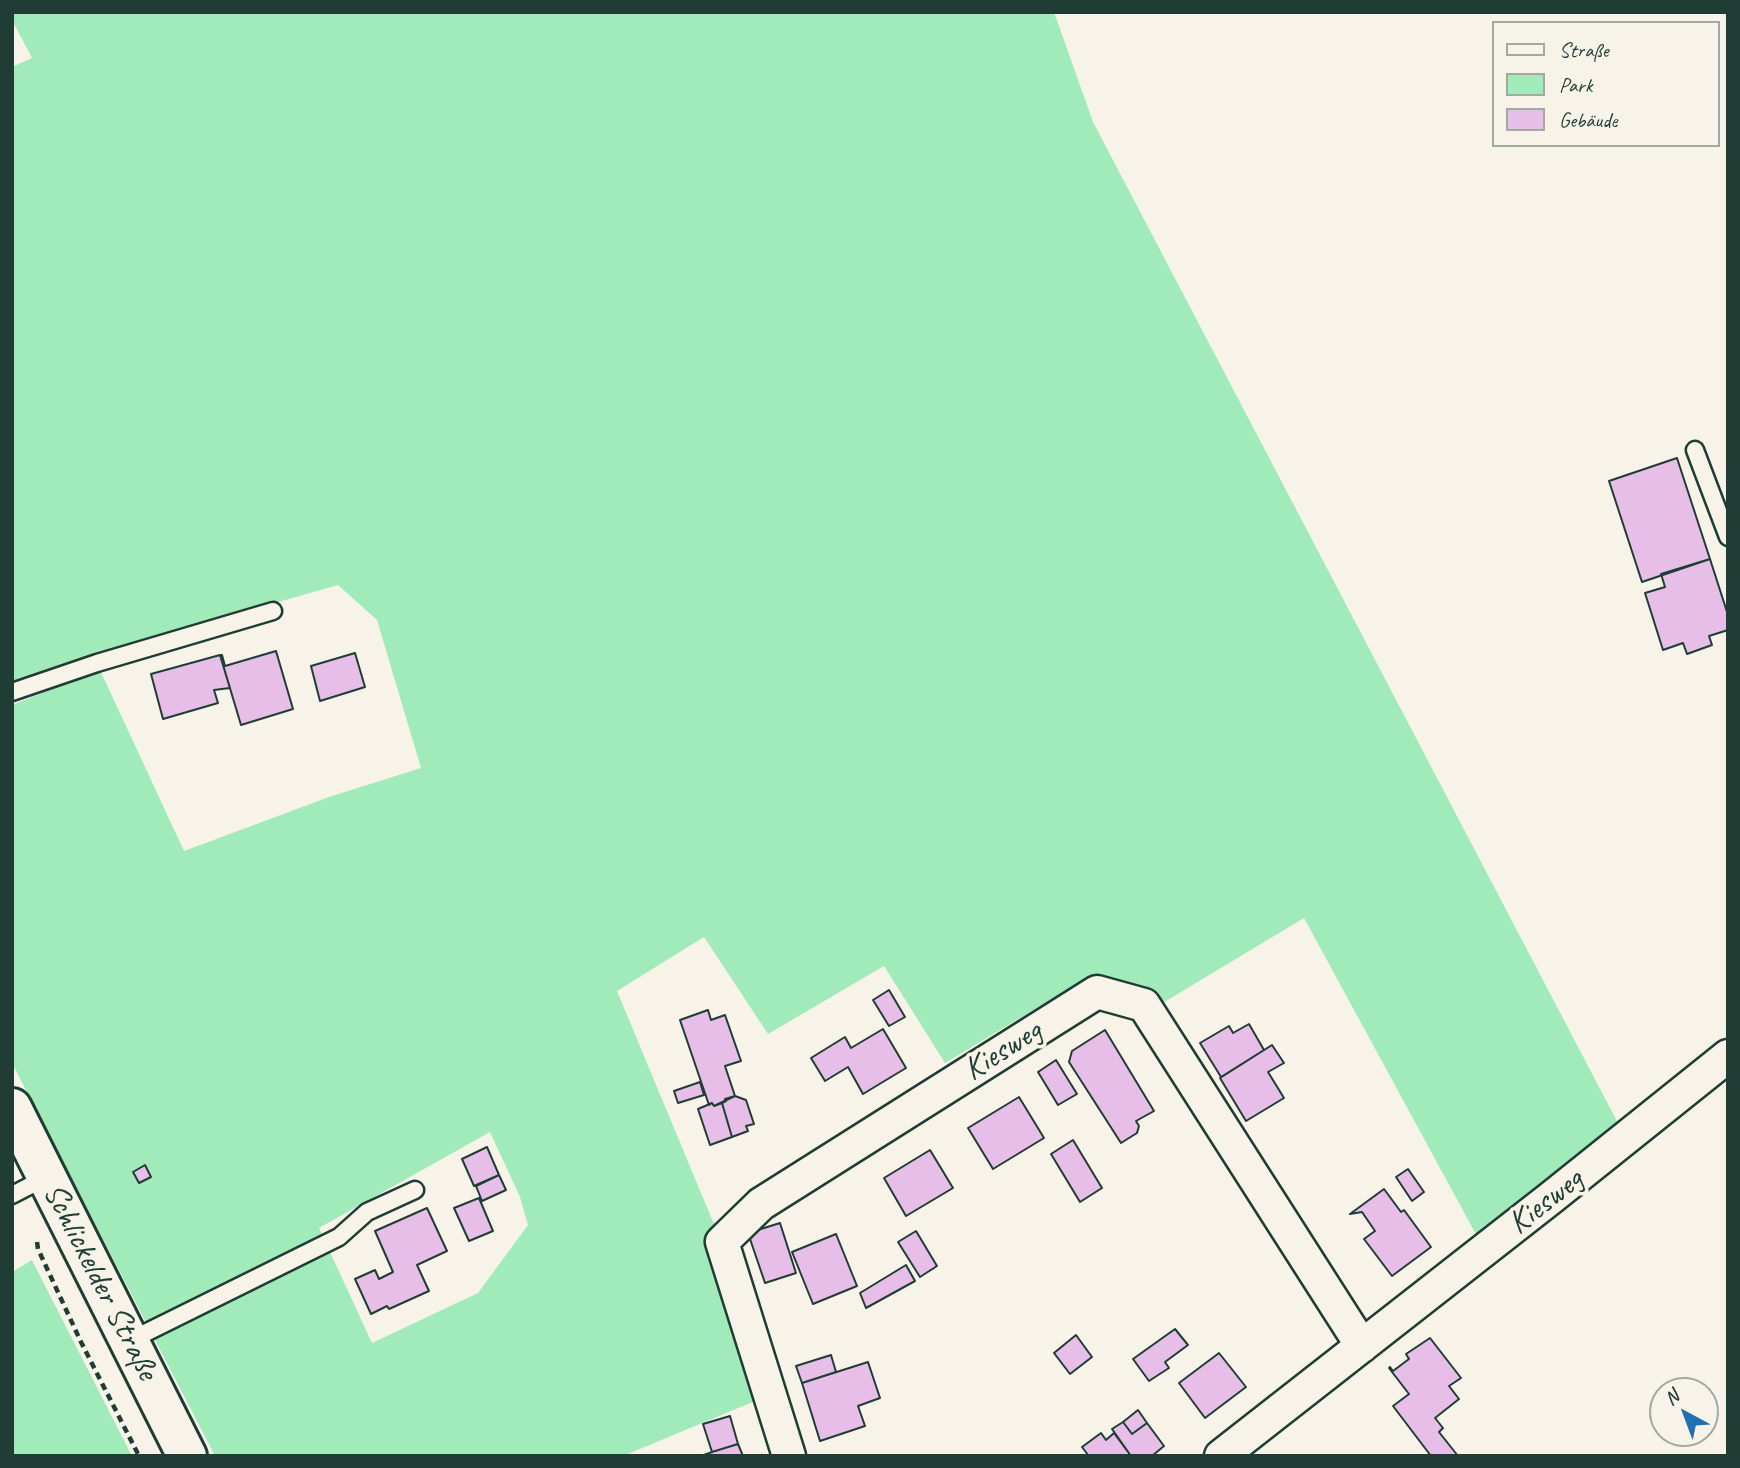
<!DOCTYPE html>
<meta charset="utf-8">
<style>
body{margin:0}
#map{position:relative;width:1740px;height:1468px;overflow:hidden;background:#f7f3e8;font-family:Caveat,sans-serif}
canvas{display:block}
.frame{position:absolute;inset:0;border:14px solid #1f3d34;pointer-events:none}
.legend{position:absolute;left:1492px;top:21px;width:228px;height:126px;box-sizing:border-box;background:#f7f3e8;border:2px solid #a1aaa0;margin:0;padding:9px 12px;list-style:none;font-size:21px;color:#1f3d34}
.legend li{display:flex;align-items:center;gap:14px;height:35px}
.legend b{width:35px;border:2px solid #a1aaa0}
.north{position:absolute;left:1649px;top:1377px;width:70px;height:70px;box-sizing:border-box;background:#f7f3e8;border:2px solid #a1aaa0;border-radius:50%;rotate:319deg;font-size:19px;font-weight:700;line-height:28px;text-align:center;color:#1f3d34}
.north::after{content:'';display:block;margin:auto;width:24px;height:32px;background:#1f6fb2;clip-path:polygon(50% 0,100% 100%,50% 72%,0 100%)}
</style>
<div id="map">
<canvas width="1740" height="1468"></canvas>
<div class="frame"></div>
<ul class="legend">
<li><b style="height:9px;background:#f7f3e8"></b>Straße</li>
<li><b style="height:19px;background:#a1ebbb"></b>Park</li>
<li><b style="height:19px;background:#e6bee7"></b>Gebäude</li>
</ul>
<div class="north">N</div>
</div>
<script>
const c = document.querySelector('canvas').getContext('2d');
c.lineJoin = 'round';
function fill(path, color) { c.fillStyle = color; c.fill(path, 'evenodd'); }
function strokePath(path, color, width, dash) { c.strokeStyle = color; c.lineWidth = width; c.lineCap = dash ? 'butt' : 'round'; c.setLineDash(dash || []); c.stroke(path); }
function label(font, color, halo, rows, align = 'center') {
  c.font = font + ' Caveat,sans-serif'; c.lineWidth = 7; c.setLineDash([]); c.textBaseline = 'middle'; c.strokeStyle = halo; c.fillStyle = color; for (const [text, x, y, turn = 0] of rows) {
    c.save(); c.translate(x, y); c.rotate((+turn || 0) * Math.PI / 180); c.textAlign = isNaN(turn) ? turn : align; if (halo) c.strokeText(text, 0, 0); c.fillText(text, 0, 0); c.restore();
  }
}
fill(new Path2D(`
 M12 12H1054L1093 122 1619 1125 1478 1238 1304 918 1161 1004 1147 987 1093 974 945 1063 884 966 768 1034 704 937 617 991 716 1229 760 1399 623 1456H215L12 1063V705L100 670 184 851 329 797 421 768 377 620 338 585 93 655 12 685V67L32 58 12 20ZM490 1132 520 1197 528 1225 478 1293 372 1343 319 1228Z
 M32 1260 132 1456H12V1272Z`), '#a1ebbb');
const building = new Path2D(`
 M1677 458 1710 559 1642 582 1609 481Z
 M1710 559 1728 615V630L1709 636 1712 645 1687 654 1683 643 1663 650 1645 593 1665 587 1661 574Z
 M276 651 293 709 241 725 220 655H222L225 666Z
 M355 653 365 687 320 701 311 666Z
 M220 655 230 688 214 690 218 703 163 719 151 674Z
 M889 990 905 1017 889 1026 873 1000Z
 M708 1010 711 1020 725 1015 741 1061 725 1066 735 1096 714 1106 712 1103 709 1105 680 1020Z
 M1249 1024 1264 1050 1221 1077 1200 1043 1229 1026 1233 1033Z
 M883 1029 906 1068 863 1094 848 1067 825 1081 811 1058 845 1037 851 1048Z
 M1105 1030 1154 1111 1136 1121 1139 1126 1137 1133 1121 1143 1069 1062 1072 1051Z
 M1272 1045 1284 1063 1268 1072 1284 1098 1246 1121 1220 1078Z
 M1056 1060 1077 1094 1058 1105 1038 1072Z
 M700 1082 704 1095 678 1103 674 1091Z
 M735 1096 746 1100 754 1124 746 1126 748 1131 732 1137 722 1103 726 1101 725 1099Z
 M1019 1097 1044 1138 993 1169 968 1128Z
 M712 1103 714 1106 722 1103 732 1137 710 1145 698 1109Z
 M1073 1140 1102 1188 1080 1202 1051 1154Z
 M487 1147 499 1175 474 1186 462 1159Z
 M930 1150 953 1188 906 1216 884 1178Z
 M145 1165 151 1177 139 1183 133 1172Z
 M1408 1169 1424 1192 1412 1201 1396 1177Z
 M499 1175 506 1190 482 1201 476 1186Z
 M1384 1189 1401 1212 1404 1210 1431 1247 1392 1276 1364 1239 1375 1231 1362 1212 1350 1214Z
 M479 1198 493 1231 469 1241 454 1208Z
 M427 1208 447 1251 417 1265 429 1291 389 1309 387 1306 371 1314 355 1279 375 1270 379 1279 393 1272 375 1231Z
 M780 1223 796 1273 765 1283 748 1233Z
 M916 1231 937 1266 920 1277 898 1242Z
 M836 1234 857 1286 813 1304 792 1252Z
 M906 1265 915 1281 866 1308 860 1293Z
 M1175 1329 1188 1345 1165 1362 1169 1368 1149 1381 1133 1359Z
 M1076 1335 1092 1357 1070 1374 1054 1353Z
 M1430 1338 1461 1378 1449 1386 1459 1399 1435 1418 1443 1428 1439 1432 1458 1456H1431L1393 1406 1409 1394 1389 1368 1390 1367 1393 1371 1409 1359 1406 1354Z
 M1219 1353 1246 1387 1205 1418 1179 1383Z
 M831 1355 836 1372 802 1383 796 1366Z
 M868 1362 880 1398 858 1406 865 1426 820 1441 802 1383Z
 M1138 1410 1147 1423 1132 1434 1123 1422Z
 M730 1416 738 1444 712 1452 703 1424Z
 M1123 1422 1132 1434 1147 1423 1164 1446 1152 1456H1131L1112 1429Z
 M1101 1433 1106 1440 1114 1433 1131 1456H1087L1088 1455 1082 1447Z
 M738 1444 743 1456H701L712 1452Z`);
fill(building, '#e6bee7');
strokePath(building, '#1f3d34', 2);
const service = new Path2D(`
 M1695 450 1728 537
 M12 692 97 663 273 611
 M12 1195 47 1177
 M129 1341 339 1237 367 1212 415 1190`);
const minor = new Path2D(`
 M789 1456 722 1242 761 1204 1097 992 1144 1005 1362 1346
 M1221 1456 1552 1197 1728 1056`);
const secondary = new Path2D(`
 M12 1108 187 1456`);
strokePath(service, '#1f3d34', 21);
strokePath(minor, '#1f3d34', 37);
strokePath(secondary, '#1f3d34', 44);
strokePath(new Path2D(`
 M37 1242 38 1249 81 1342 139 1456`), '#1f3d34', 4.5, [7, 5]);
strokePath(service, '#f7f3e8', 16);
strokePath(minor, '#f7f3e8', 32);
strokePath(secondary, '#f7f3e8', 38);
label('33px', '#1f3d34', '#f7f3e8', [
 ["Kiesweg",1003,1051,-32],
 ["Kiesweg",1546,1202,-38],
 ["Schlickelder Straße",100,1282,63]
]);
</script>
